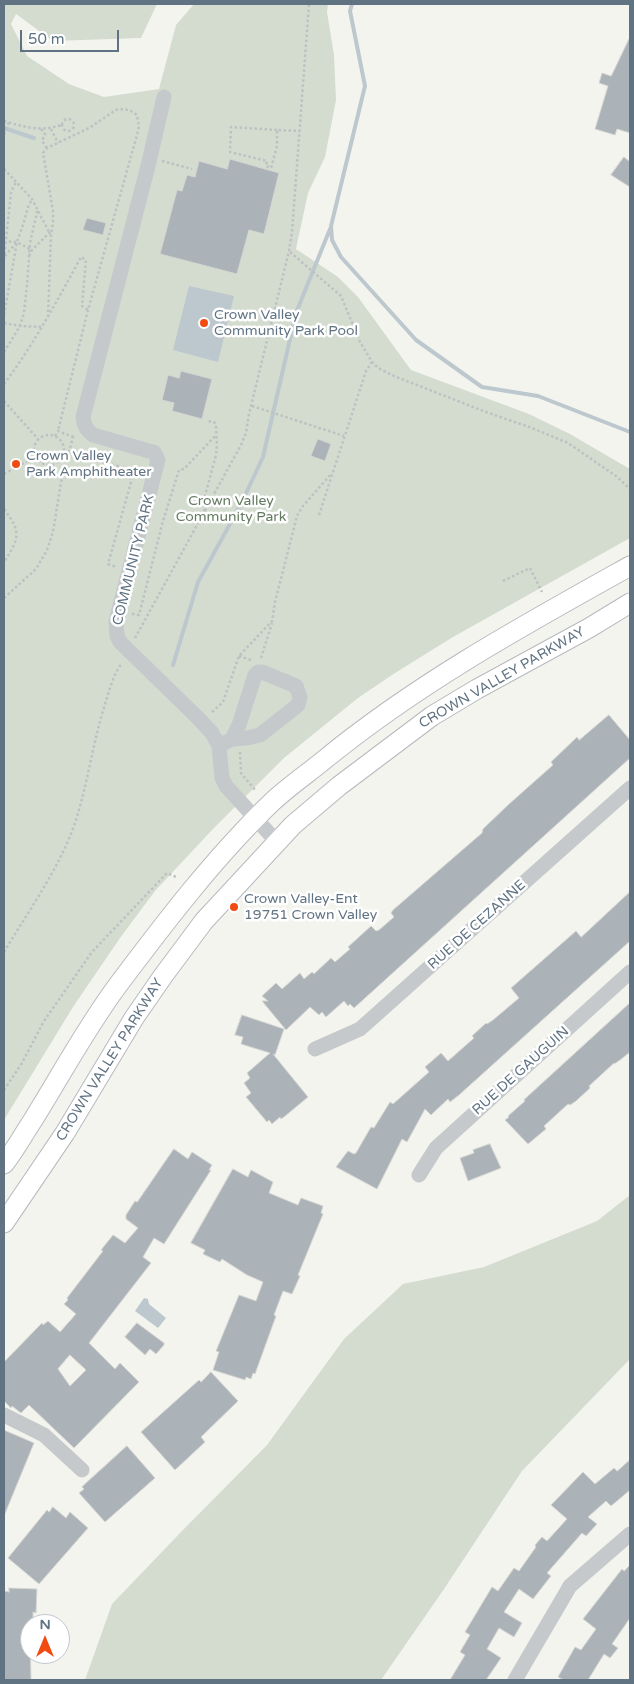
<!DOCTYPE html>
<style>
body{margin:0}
#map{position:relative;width:634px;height:1684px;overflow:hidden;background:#f4f4ef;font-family:"Varela Round",sans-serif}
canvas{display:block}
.frame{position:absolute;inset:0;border:5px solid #607383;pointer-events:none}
.north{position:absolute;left:20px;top:1614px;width:50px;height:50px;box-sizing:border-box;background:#fff;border:1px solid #bfc7cd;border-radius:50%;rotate:0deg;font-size:14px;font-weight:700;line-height:20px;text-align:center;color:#607383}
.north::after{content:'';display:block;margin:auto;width:18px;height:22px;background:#f24b12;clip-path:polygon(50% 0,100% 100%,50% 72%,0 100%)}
.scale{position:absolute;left:20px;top:30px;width:99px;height:22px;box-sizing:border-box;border:2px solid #607383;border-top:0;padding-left:6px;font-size:15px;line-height:18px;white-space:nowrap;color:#607383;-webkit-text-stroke:4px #fff;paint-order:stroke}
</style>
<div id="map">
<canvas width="634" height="1684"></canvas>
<div class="frame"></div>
<div class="north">N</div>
<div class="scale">50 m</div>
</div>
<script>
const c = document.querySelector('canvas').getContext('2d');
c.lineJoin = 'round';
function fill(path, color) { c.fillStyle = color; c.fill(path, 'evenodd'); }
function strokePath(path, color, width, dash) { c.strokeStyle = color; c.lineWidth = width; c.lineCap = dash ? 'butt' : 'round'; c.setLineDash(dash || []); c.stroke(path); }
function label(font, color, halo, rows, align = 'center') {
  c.font = font + ' "Varela Round",sans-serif'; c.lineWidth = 5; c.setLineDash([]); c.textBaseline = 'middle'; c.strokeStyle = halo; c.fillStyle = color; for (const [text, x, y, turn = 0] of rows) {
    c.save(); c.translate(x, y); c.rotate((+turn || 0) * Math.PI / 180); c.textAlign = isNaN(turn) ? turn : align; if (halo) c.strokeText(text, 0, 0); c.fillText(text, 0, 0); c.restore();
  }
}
fill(new Path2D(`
 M4 4H157L141 38 53 41 16 14 11 24 27 56 69 84 104 97 159 89 176 25 194 4H328L327 12 334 55 336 100 325 157 308 193 296 249 338 277 358 297 411 370 529 414 570 434 630 469V538L453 637 395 673 358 698 284 758 212 830 155 891 120 938 73 1007 4 1120Z
 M630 1195V1359L522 1471 442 1592 381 1680H85L112 1604 180 1533 267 1445 344 1339 403 1284 484 1267 597 1221Z`), '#d4dcd0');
fill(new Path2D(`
 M189 286 234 296 218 362 173 350Z
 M144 1298 148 1299 149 1304 166 1318 158 1328 135 1311Z`), '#bcc8cd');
strokePath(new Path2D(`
 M352 4 350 11 365 86 331 226 332 240 341 257 416 340 482 387 538 396 630 432
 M4 128 34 138
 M173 665 198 582 241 504 263 457 296 313 330 229`), '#bcc8cd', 4);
const building = new Path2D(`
 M630 37V133L617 129 615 135 595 129 608 86 599 83 602 73 611 76Z
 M624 157 630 162V187L611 175Z
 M230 159 279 173 264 234 249 230 237 274 160 254 177 190 182 191 187 175 195 177 199 161 227 169Z
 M87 218 106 223 103 235 83 230Z
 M181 371 212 379 202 419 172 411 174 403 162 400 168 375 179 378Z
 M318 439 331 444 325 461 311 456Z
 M609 715 630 740V758L354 1008 350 1004 348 1006 344 1001 326 1017 322 1012 319 1015 310 1007 286 1030 262 1001H268L262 996 276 983 282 989 300 973 304 979 312 972 314 974 331 958 335 962 350 949 348 947 371 926 376 931 379 930 394 917 391 913 393 910 482 833 483 829 508 805 553 765 551 762 577 737 579 740Z
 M630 892V941L459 1095 450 1102 448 1099 431 1115 425 1109 407 1142 402 1139 377 1189 336 1167 348 1151 354 1154 356 1153 371 1127 374 1128 390 1102 393 1104 429 1072 425 1067 441 1053 448 1061 474 1038 472 1036 486 1023 487 1024 493 1020 519 998 511 988 576 931 581 937Z
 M630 1003V1052L620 1060 614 1064V1063L589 1086 590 1088 576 1101 570 1105 568 1104 544 1126 546 1129 528 1144 505 1120 509 1117 508 1116 525 1101 524 1100Z
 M242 1015 284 1029 275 1055 273 1054 308 1097 284 1117 281 1119 280 1117 272 1124 269 1120 267 1122 246 1097 251 1093 244 1083 250 1078 247 1073 270 1053 241 1044 243 1037 235 1035Z
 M490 1144 501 1168 468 1181 460 1158 474 1153 473 1150Z
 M174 1149 188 1159 192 1152 212 1165 209 1170H211L164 1244 154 1238 143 1257 151 1263 89 1343 115 1369 120 1363 139 1382 74 1448 29 1405 21 1413 12 1406 11 1408 4 1401V1362L42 1323 43 1325 48 1321 60 1332 76 1314 64 1304 68 1300 67 1298 103 1251 101 1250 113 1235 125 1243 138 1228 126 1219V1215L135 1201 137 1202ZM70 1355 86 1370 70 1386 58 1369Z
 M233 1169 248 1177 251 1170 273 1182 269 1193 298 1205 301 1198 323 1206 321 1213 323 1214 298 1275 300 1276 292 1294 283 1291 274 1315 276 1316 255 1374 253 1373 251 1379 246 1377 245 1380 213 1370 219 1352 216 1351 239 1295 256 1301 263 1282 247 1275 222 1259 220 1262 203 1254 205 1250 191 1243Z
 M137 1323 164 1343V1345L156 1354 150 1349 145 1355 125 1337Z
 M211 1372 238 1401 201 1437 205 1442 175 1470 141 1432 199 1380 201 1382Z
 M4 1430 34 1443 4 1516Z
 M127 1446 155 1478 105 1522 79 1493 84 1489 82 1487Z
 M630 1460V1490L611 1506 606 1501 588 1517 597 1524 586 1536 582 1533 547 1573 551 1576 533 1599 519 1589 504 1612 522 1623 514 1637 499 1628 487 1649 501 1658 486 1680H450L465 1655 460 1652 470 1635 465 1632 492 1587 498 1591 514 1568 519 1571 536 1547 535 1545 542 1537 547 1541 567 1519 551 1505 583 1472 595 1484 614 1468 617 1471Z
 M53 1507 66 1518 70 1512 88 1528 39 1584 8 1558 47 1510 49 1512Z
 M630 1565V1618L612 1644 618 1648 610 1658 604 1654 588 1680H564L558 1677 575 1647 581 1650 596 1629 583 1619 622 1569 624 1571Z
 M9 1588 37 1589 36 1613 33 1612V1624H30L31 1680H4V1591L9 1592Z`);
fill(building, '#abb3b8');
strokePath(building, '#d5d5d2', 1);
const major = new Path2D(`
 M4 1164C15 1150 23 1135 33 1120 61 1075 86 1028 118 985 166 921 215 857 272 802 288 787 307 774 324 760 418 683 524 625 630 566
 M4 1223 65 1133 134 1018 163 976 204 921 293 825 339 786 432 716 477 689 589 628 630 603`);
strokePath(major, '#b6babe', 21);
strokePath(new Path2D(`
 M62 125a6 6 0 1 1 12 0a6 6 0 1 1-12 0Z
 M4 121C24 127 41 132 61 125
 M41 129 45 134 42 141 47 148
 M51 129 58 143
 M277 130 231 127 230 152 267 161 266 166 271 168 277 146V130L300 131
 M4 134 9 122
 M162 161 192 169
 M4 169 32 199 50 234
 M4 243C14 239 20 244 30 249
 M290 252 341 296 360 342 372 362 378 368 394 376 486 412 532 428 568 443 616 476 630 489
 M5 256 17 242
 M29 256 32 250 50 232
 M4 259 11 192 16 182
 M4 315 17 242 24 222 28 207 32 199
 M48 317 51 235 53 222V211L43 153 47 148 89 128 116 110 124 109 131 111 137 115 139 126 137 135 88 310 58 431
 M4 323 20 326 42 327
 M4 352 20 326 24 313 27 285 30 243 38 208
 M4 384C34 344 57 301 81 257L86 260 82 306 88 310
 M4 401 38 439
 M252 406 344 436
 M34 450a15 15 0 1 1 30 0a15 15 0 1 1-30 0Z
 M55 436 58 431 73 437
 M63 453 126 468 130 474 131 482 108 564 116 567
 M4 474 35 457
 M4 509C22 532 19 539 4 562
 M204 512 205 496 216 455 217 445 216 426 214 422 207 421
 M319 515 366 371 372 362
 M503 581 530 568 542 592
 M4 598 36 569 47 550 53 532 61 482 73 437 75 436
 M132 614 139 615 163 521 179 470 184 469 216 435
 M135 638 241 445 246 433 249 414 289 251 292 232 309 4
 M239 656 251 660
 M261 658 272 623
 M212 712 223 702 239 656 272 621 275 602 297 516 303 506 332 473
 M240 752 241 773 256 791
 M4 952C29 910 59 869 75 823 88 783 93 741 106 701 110 688 114 673 122 663
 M4 1090 22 1063 44 1021 92 952 167 873 176 877`), '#bec0c2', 2.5, [2.5, 2.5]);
strokePath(new Path2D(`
 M164 97 148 166 83 417C84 425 86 430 93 435L149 451 154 452 158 460 116 621 117 636 120 642 197 717 212 733 219 746 222 778 226 786 277 842
 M219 746 232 739 247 738 260 735 298 705 300 697 296 686 262 672H258L255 675 239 725 232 739
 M315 1049 360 1029 630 788
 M419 1175 436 1148 630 972
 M4 1415 44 1435 82 1470
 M515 1680 570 1586 630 1534`), '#c6c9cc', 15);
strokePath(major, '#fff', 19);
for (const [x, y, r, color] of [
 [204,323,5,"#f24b12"],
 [16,464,5,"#f24b12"],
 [234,907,5,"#f24b12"]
]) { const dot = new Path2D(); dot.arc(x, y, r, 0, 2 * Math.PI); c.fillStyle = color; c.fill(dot); strokePath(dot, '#fff', 2); }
label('14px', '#607383', '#fff', [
 ["Crown Valley",214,315],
 ["Community Park Pool",214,331],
 ["Crown Valley",26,456],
 ["Park Amphitheater",26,472],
 ["Crown Valley-Ent",244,899],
 ["19751 Crown Valley",244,915]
], 'left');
label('14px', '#647a60', '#fff', [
 ["Crown Valley",231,501],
 ["Community Park",231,517]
]);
label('14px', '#607383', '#fff', [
 ["COMMUNITY PARK",134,560,-76],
 ["CROWN VALLEY PARKWAY",502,678,-30],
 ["RUE DE CEZANNE",477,925,-42],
 ["CROWN VALLEY PARKWAY",110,1060,-58],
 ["RUE DE GAUGUIN",521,1071,-42]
]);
</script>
